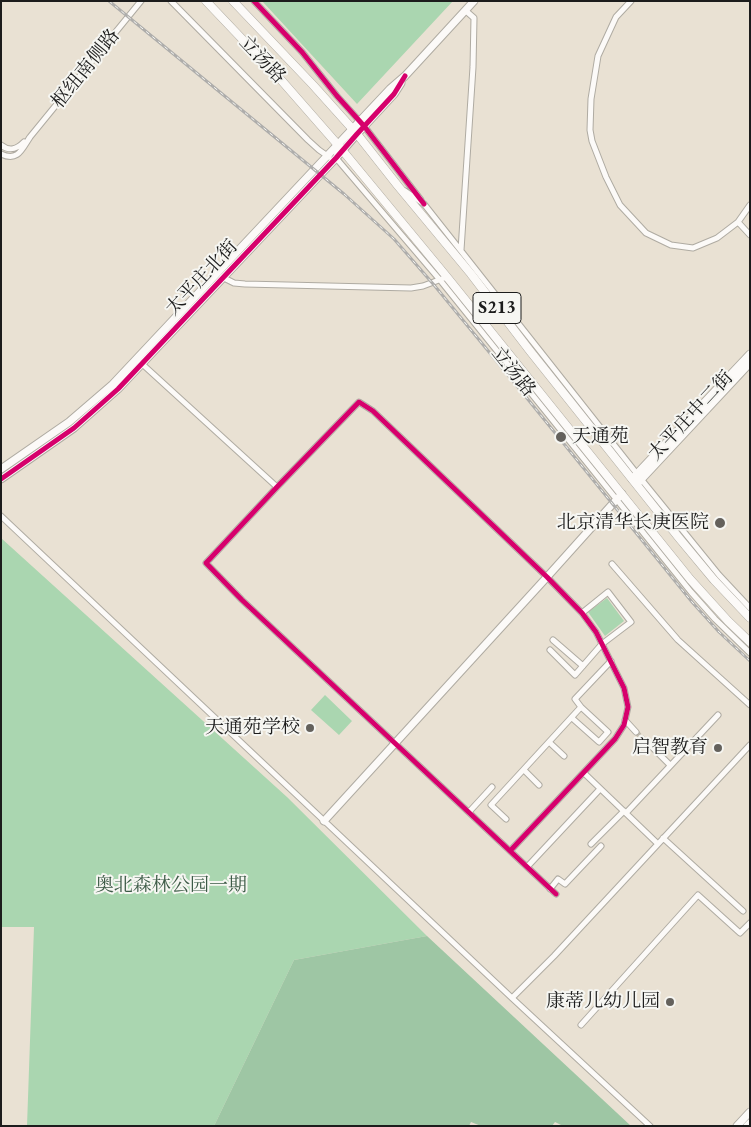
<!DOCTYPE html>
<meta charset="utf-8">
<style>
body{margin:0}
#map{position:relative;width:751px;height:1127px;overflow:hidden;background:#e9e1d3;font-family:"EB Garamond",serif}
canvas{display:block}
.frame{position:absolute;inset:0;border:2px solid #1c1c1c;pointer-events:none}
</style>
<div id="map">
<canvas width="751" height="1127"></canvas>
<div class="frame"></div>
</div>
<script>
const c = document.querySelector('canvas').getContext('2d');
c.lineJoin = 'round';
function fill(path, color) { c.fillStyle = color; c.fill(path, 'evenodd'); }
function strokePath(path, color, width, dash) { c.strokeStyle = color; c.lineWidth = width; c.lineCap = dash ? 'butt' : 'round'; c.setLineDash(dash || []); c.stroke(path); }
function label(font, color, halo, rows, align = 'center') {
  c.font = font + ' "EB Garamond","Noto Serif SC",serif'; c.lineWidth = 4; c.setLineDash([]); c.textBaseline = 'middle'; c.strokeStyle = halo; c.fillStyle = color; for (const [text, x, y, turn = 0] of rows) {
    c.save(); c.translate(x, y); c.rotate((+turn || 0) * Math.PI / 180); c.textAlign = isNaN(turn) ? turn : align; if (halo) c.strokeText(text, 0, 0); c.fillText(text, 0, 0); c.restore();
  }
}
fill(new Path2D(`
 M262 1H453L357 104Z
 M1 538 287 797 427 936 294 960 214 1126H27L34 927H1Z
 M607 598 624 621 605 636 588 612Z
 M325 695 352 721 339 735 311 710Z`), '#aad6b0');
fill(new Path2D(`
 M427 936 631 1126H563L555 1122 552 1126H481L471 1122 469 1126H214L294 960Z`), '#9ec6a4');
strokePath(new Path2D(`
 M636 732 650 745`), '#c0baae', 5, [5, 2.5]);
const street = new Path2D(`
 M171 1 308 140 319 150 329 157
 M254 1 302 52 337 96 364 126 421 200
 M631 1 616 17 598 56 591 99 590 130 592 141 606 177 620 205 646 233 671 245 693 248 717 238 738 222 750 205
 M1 145C10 152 17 149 24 142
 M338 145 336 158 440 280 691 592 715 619 750 653
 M1 154C18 162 22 149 30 137L141 1
 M405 191 424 204 641 479 719 575 750 608
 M738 222 750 235
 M461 250 473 67 474 18 466 11
 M222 277 234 283 245 284 411 288 423 286 447 277
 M140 362 277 487
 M1 516 512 998 650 1126
 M612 564 678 640 750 705
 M553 640 583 666
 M550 650 575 675 602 644 631 622 608 592 582 613
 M572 718 599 742 608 732 581 707
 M625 720 636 732
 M549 742 564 756
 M650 745 670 765
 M524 770 539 785
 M584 773 658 844
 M469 812 492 787
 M626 813 718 715
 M506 819 491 805 581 707 575 699 611 661
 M663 838 743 911
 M591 844 624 811
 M510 851 615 739 624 725 628 707 624 688 596 632 582 613 547 577 373 411 359 402 277 487 206 563 242 600 556 894
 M527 867 600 789
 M550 889 558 879 565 884 601 846
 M512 998 554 956 750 745
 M581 1025 698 895 740 933 750 923`);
const secondary = new Path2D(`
 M1 469 69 422 112 385 390 89 405 76 474 1
 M1 479 74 428 118 389 336 158 357 134 394 94 401 83
 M632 479 750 354
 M637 484 750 363
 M324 821 547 577 617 499 622 494
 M737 1126 750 1112
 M747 1126 750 1123`);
const primary = new Path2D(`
 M206 1 282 81 338 145 447 277 690 579 728 621 750 642
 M233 1 313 85 357 134 398 186 471 274 530 351 679 538 714 580 750 618`);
strokePath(street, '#afaba2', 7);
strokePath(secondary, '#afaba2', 9);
strokePath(primary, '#afaba2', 9);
strokePath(street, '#fcfaf8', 5);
strokePath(secondary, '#fcfaf8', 7);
strokePath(primary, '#fcfaf8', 8);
const rail = new Path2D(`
 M109 1 344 194 394 239 434 285 526 397 692 602 719 632 750 661`);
strokePath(rail, '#aeadab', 3);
strokePath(rail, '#f6f6f2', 1, [4]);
strokePath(new Path2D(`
 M254 1 302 52 337 96 364 126 424 204
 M1 479 74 428 118 389 336 158 357 134 394 94 405 76
 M510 851 615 739 624 725 628 707 624 688 596 632 582 613 547 577 373 411 359 402 277 487 206 563 242 600 556 894`), '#d6006c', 5);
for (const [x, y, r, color] of [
 [561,437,6,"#64615c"],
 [720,523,6,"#64615c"],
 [310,728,5,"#64615c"],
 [718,748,5,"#64615c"],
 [670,1002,5,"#64615c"]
]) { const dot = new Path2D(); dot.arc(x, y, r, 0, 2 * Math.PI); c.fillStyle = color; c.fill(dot); strokePath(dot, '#f6f6f2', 2); }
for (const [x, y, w] of [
 [497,308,48]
]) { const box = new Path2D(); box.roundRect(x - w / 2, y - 15.5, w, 31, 4); c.fillStyle = '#f6f6f2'; c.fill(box); strokePath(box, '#1c1c1c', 1); }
label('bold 18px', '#1c1c1c', null, [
 ["S213",497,308]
]);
label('19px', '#1c1c1c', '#f6f6f2', [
 ["立汤路",262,60,46],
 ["枢纽南侧路",86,69,-51],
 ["太平庄北街",202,278,-47],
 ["立汤路",513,372,51],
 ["太平庄中二街",691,416,-47]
]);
label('19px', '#1c1c1c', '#f6f6f2', [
 ["天通苑",572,437,"left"],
 ["北京清华长庚医院",709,523],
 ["天通苑学校",300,728],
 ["启智教育",708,748],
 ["康蒂儿幼儿园",660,1002]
], 'right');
label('19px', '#3c5a46', '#f6f6f2', [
 ["奥北森林公园一期",171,886]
]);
</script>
